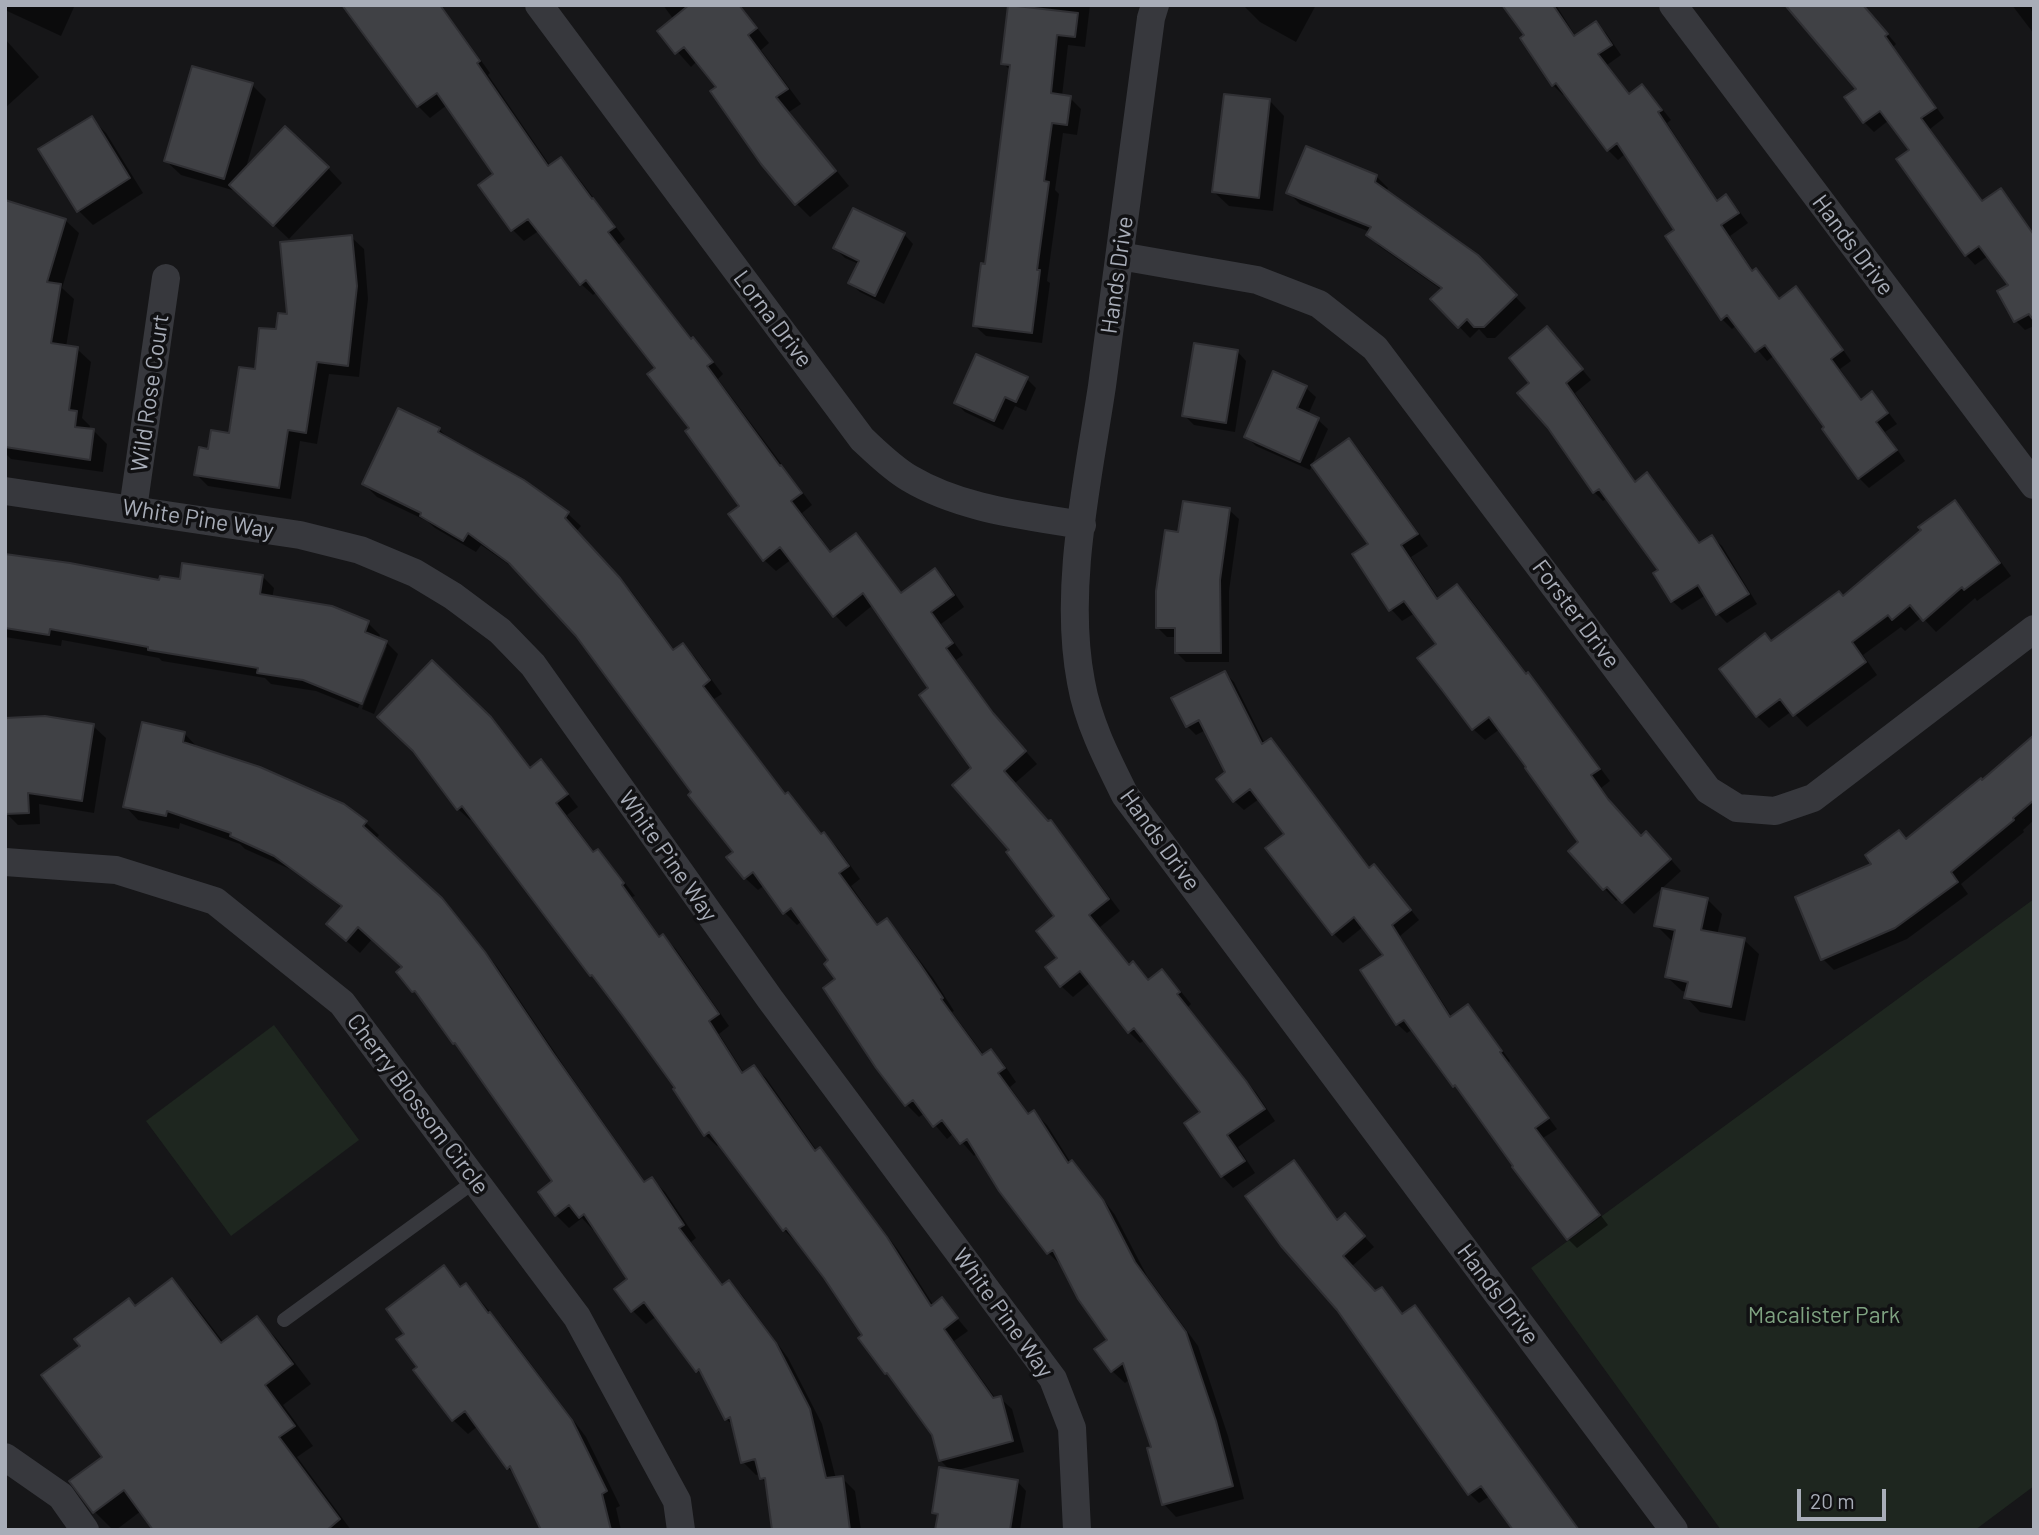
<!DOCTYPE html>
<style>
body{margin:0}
#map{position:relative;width:2039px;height:1535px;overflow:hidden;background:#161618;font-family:Barlow,sans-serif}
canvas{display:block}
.frame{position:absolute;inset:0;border:7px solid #a8adb8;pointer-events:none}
.scale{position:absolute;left:1797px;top:1489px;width:89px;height:32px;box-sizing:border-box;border:4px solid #a8adb8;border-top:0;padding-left:9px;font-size:21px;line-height:24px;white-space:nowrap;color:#a8adb8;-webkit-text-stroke:5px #111113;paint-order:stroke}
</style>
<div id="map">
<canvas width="2039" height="1535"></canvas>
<div class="frame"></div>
<div class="scale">20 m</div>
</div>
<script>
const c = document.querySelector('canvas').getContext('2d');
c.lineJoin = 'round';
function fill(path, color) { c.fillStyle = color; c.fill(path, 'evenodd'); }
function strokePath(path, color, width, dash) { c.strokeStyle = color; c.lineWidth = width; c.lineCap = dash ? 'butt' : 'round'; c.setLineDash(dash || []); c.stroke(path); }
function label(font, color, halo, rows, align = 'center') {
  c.font = font + ' Barlow,sans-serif'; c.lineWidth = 7; c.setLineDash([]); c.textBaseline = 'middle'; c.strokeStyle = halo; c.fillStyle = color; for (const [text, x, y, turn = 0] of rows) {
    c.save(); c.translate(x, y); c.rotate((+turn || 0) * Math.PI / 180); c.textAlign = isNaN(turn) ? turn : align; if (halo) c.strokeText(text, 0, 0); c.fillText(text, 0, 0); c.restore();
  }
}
fill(new Path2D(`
 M2034 899V1486L1975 1530H1721L1531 1268Z
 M274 1025 359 1140 231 1236 146 1121Z`), '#1e261f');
fill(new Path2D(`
 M5 5H75L61 36 5 10Z
 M344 5H441L490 73 488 75 551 167 561 159 573 171 625 239 618 245 693 340 705 351 723 374 718 379 812 505 802 513 832 553 856 535 867 547 903 594 935 571 947 582 964 607 941 624 963 655 956 660 1004 727 1037 764 1014 784 1049 823 1051 822 1062 834 1120 911 1100 927 1130 966 1133 963 1149 981 1162 971 1174 983 1191 1004 1188 1007 1257 1094 1275 1121 1238 1147 1255 1173 1233 1188 1222 1176 1202 1113 1145 1040 1140 1043 1129 1032 1091 982 1073 997 1061 986 1057 917 1011 850 974 768 931 688 873 605 846 627 835 615 792 559 776 571 764 560 742 506 657 369 597 292 593 295 581 284 540 230 524 241 513 230 480 185 495 174 447 105 430 118 418 106Z
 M663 5H739L769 43 761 50 801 104 789 112 849 186 810 217 796 203 718 87 697 61 691 67 659 31 674 20Z
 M1010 5H1090L1085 47 1068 45 1062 96 1070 98 1081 109 1077 135 1063 133 1055 190 1059 194 1047 281 1050 283 1042 343 986 336 975 326 987 266 1011 71 1003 63Z
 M1246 5H1316L1296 42 1260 22 1245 7Z
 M1505 5H1556L1576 37 1596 23 1606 33 1621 55 1607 65 1630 95 1642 86 1652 96 1671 120 1667 123 1719 202 1726 197 1736 207 1748 223 1730 236 1754 272 1765 281 1780 300 1796 288 1806 298 1851 361 1840 369 1862 401 1872 394 1882 404 1897 424 1885 432 1905 461 1869 488 1859 478 1826 427 1775 355 1767 361 1737 325 1732 329 1722 319 1676 230 1626 153 1618 160 1608 150 1566 93 1563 95 1553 85 1527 36Z
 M1785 5H1863L1896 44 1893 47 1944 118 1930 129 1983 203 2000 190 2010 200 2034 233V326L2025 330 2016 321 2010 286 1988 256 1975 265 1966 255 1898 160 1911 150 1889 120 1874 132 1864 122 1847 98 1858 89Z
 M2012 5H2034V34Z
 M5 39 39 77 5 108Z
 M252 85 266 99 245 171 328 168 342 183 289 239 239 192 181 175 166 161Z
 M1270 101 1284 116 1273 211 1229 206 1214 192Z
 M91 118 106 133 143 193 93 225 78 210Z
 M1376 176 1388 188 1386 192 1477 256 1526 308 1495 338H1487L1479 329 1470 338 1433 299 1442 290 1379 246 1368 234 1370 232 1300 204 1289 193Z
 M5 202 65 220 79 233 62 288 74 299 66 347 77 349 91 362 82 418 90 426 89 430 94 431 107 444 103 472 11 459 5 453Z
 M904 234 913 244 884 304 860 292 850 283 859 264 845 258 835 248Z
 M351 237 364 249 368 299 359 377 329 374 317 444 300 441 291 499 208 486 196 474 210 451 230 435 257 372 278 331Z
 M1556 338 1591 380 1575 393 1636 482 1647 475 1657 484 1701 544 1712 537 1722 546 1757 604 1727 623 1718 614 1706 595 1682 610 1672 601 1660 570 1608 498 1603 501 1594 492 1532 383Z
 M1237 351 1246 361 1235 432 1194 425 1184 415Z
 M1274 373 1306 388 1316 397 1308 415 1318 420 1328 429 1310 470 1256 446 1246 436Z
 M1027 379 1036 388 1026 411 1015 406 1003 430 965 412 956 403Z
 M439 429 450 440 523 482 568 514 581 526 576 532 632 592 675 651 683 645 695 657 722 694 714 699 786 795 788 794 800 807 823 835 824 834 837 847 860 879 851 886 879 926 886 920 899 933 933 978 954 1011 952 1012 984 1055 991 1051 1003 1063 1016 1082 1010 1087 1030 1115 1034 1112 1047 1125 1071 1163 1072 1162 1085 1175 1115 1215 1147 1276 1198 1346 1228 1436 1244 1499 1176 1517 1164 1504 1153 1448 1130 1379 1125 1383 1112 1371 1110 1340 1061 1265 1048 1253 977 1153 974 1156 954 1133 947 1139 925 1113 919 1117 907 1105 837 980 831 961 802 921 797 925 785 913 765 885 758 890 745 878 736 852 694 792 578 635 521 573 481 545 476 552 435 528 427 521 377 497 364 484Z
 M1349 440 1360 451 1428 546 1411 557 1439 599 1457 586 1469 597 1527 674 1539 686 1610 781 1601 788 1619 812 1642 838 1658 845 1681 871 1634 914 1619 898 1616 901 1570 851 1580 842 1500 729 1485 740 1473 729 1420 659 1438 644 1415 613 1402 621 1391 609 1370 544Z
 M1954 502 1967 515 2011 576 1977 601 1975 598 1936 632 1922 617 1905 631 1901 627 1863 655 1877 675 1807 727 1792 711 1769 728 1757 716 1721 669 1772 642 1844 598Z
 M1229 510 1239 519 1229 591V662H1186L1177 653V637H1167L1158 628 1180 534Z
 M5 557 160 582 262 576 274 588 272 598 368 623 380 635 378 639 386 642 398 654 374 714 362 709 387 646H383L358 708 316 691 271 684 265 678 162 661 159 658 62 640 61 646 5 637Z
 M432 663 502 731 531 769 541 762 552 773 578 807 567 815 595 853 598 851 609 862 635 896 632 897 661 938 663 936 675 948 729 1026 719 1034 744 1073 754 1067 766 1078 817 1151 820 1149 831 1161 898 1250 934 1306 942 1300 968 1331 954 1341 996 1399 1000 1398 1012 1409 1024 1452 954 1471 1017 1481 1026 1491 1020 1530H937L939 1517 934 1512 951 1471 940 1460 933 1434 896 1382 887 1373 865 1335 797 1240 795 1241 784 1230 720 1144 717 1146 705 1135 677 1089 603 986 591 975 473 818 470 820 458 809Z
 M1225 673 1234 682 1265 744 1270 740 1280 750 1370 869 1374 866 1383 875 1419 920 1400 936 1452 1017 1468 1006 1477 1015 1510 1061 1508 1063 1557 1129 1543 1138 1608 1225 1577 1248 1568 1239 1465 1095 1455 1085 1413 1029 1407 1033 1397 1024 1386 955 1363 927 1343 943 1334 934 1286 835 1259 799 1244 810 1234 801 1227 772 1206 730 1196 735 1187 726Z
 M93 726 106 738 94 813 39 804 40 824 18 825 6 813Z
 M184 733 197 747 365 822 379 835 375 840 455 914 498 968 566 1069 646 1183 652 1179 665 1192 696 1238 691 1242 724 1286 729 1282 742 1295 788 1358 822 1424 836 1479 842 1478 855 1491 861 1530H773L767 1484 761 1478 760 1474 756 1475 743 1462 734 1426 726 1419 706 1380 698 1371 657 1316 646 1324 633 1311 616 1289 630 1279 595 1228 593 1230 582 1218 569 1228 556 1215 555 1181 466 1054 454 1043 427 1005 414 991 404 967 373 938 360 953 342 937 343 908 290 869 245 849 240 844 180 823 179 829 138 820 125 806Z
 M2034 738V820L2023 830 2024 832 1961 884 1968 894 1907 939 1834 970 1823 959 1874 865 1982 782Z
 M1707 899 1722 914 1717 935 1744 940 1759 954 1745 1021 1700 1012 1686 997 1687 992 1682 991 1667 977 1674 940H1671L1656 925ZM1682 979 1696 985 1682 982Z
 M1294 1162 1303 1171 1339 1221 1354 1225 1374 1247 1352 1266 1376 1293 1381 1289 1403 1315 1414 1307 1424 1317 1580 1530H1514L1490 1496 1479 1503 1470 1494 1339 1309Z
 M444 1267 463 1288 466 1286 480 1300 504 1328 586 1437 620 1506 616 1508 621 1530H540L536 1516 517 1477 508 1468 478 1426 468 1434 453 1420 420 1367 407 1334Z
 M172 1281 191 1300 224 1343 257 1319 276 1338 311 1384 283 1405 313 1446 297 1457 351 1530H155L141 1511 116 1530H113L95 1512 72 1482 104 1458 136 1308Z`), '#0007');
const building = new Path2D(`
 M342 5H440L480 61 477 63 548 166 561 157 592 199 593 198 615 227 608 232 691 339 693 337 713 362 707 366 780 466 781 465 802 493 791 501 830 552 856 533 901 593 935 568 954 595 931 612 953 643 946 648 993 713 1026 751 1004 771 1048 821 1051 820 1109 899 1089 915 1129 965 1133 961 1148 980 1162 969 1180 992 1177 994 1246 1081 1265 1109 1227 1135 1245 1161 1221 1177 1184 1123 1200 1112 1134 1028 1128 1033 1080 971 1060 987 1045 967 1057 958 1036 931 1054 916 1006 852 1009 850 952 785 971 768 919 695 928 688 863 593 833 617 780 547 763 561 728 514 739 506 685 431 689 428 647 374 655 368 586 280 580 285 528 219 511 231 478 185 493 174 437 93 417 107Z
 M689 5H739L757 28 748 35 788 89 776 97 836 171 795 205 761 164 710 91 716 87 684 47 675 54 657 31Z
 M1008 5 1078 13 1075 37 1057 35 1051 93 1071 96 1067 125 1052 123 1044 181 1049 182 1037 270H1040L1032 333 973 326 981 263 985 264 1010 65 1001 64Z
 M1502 5H1553L1574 36 1596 21 1612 45 1598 54 1629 94 1642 84 1662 110 1658 112 1717 201 1726 194 1739 213 1721 225 1752 271 1756 268 1779 299 1796 286 1843 350 1831 359 1861 400 1872 391 1888 413 1876 422 1897 450 1858 479 1822 429 1824 427 1765 345 1755 352 1727 315 1721 320 1665 236 1674 230 1617 143 1607 151 1556 83 1552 86 1520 38 1524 35Z
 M1785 5H1863L1888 34 1885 36 1936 108 1921 118 1946 152 1982 201 2001 188 2034 235V321L2029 314 2014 322 1997 291 2008 285 1979 246 1965 256 1896 159 1909 150 1880 111 1863 123 1844 97 1856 89Z
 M192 66 253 83 224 179 164 161Z
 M1224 94 1270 99 1259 198 1212 192Z
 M92 116 130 178 77 212 38 149Z
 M285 126 329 167 273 226 229 185Z
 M1306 146 1377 175 1375 182 1478 255 1517 295 1484 327H1474L1467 319 1458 328 1430 299 1442 288 1366 235 1371 227 1286 193Z
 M5 200 66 219 47 282 61 284 51 343 78 347 69 410 77 411 75 427 94 429 90 460 5 447Z
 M853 208 905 233 875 296 848 283 859 261 833 248Z
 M352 235 357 286 348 366 317 362 306 433 288 430 279 488 194 475 199 447 208 449 211 430 229 433 239 367 255 369 259 328 276 329 278 313 287 314 280 242Z
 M1547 326 1583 369 1566 383 1635 482 1647 472 1699 543 1712 535 1749 594 1716 615 1698 585 1671 602 1653 573 1658 570 1599 489 1593 493 1548 428 1517 393 1529 383 1509 358Z
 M1194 343 1238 350 1226 423 1182 416Z
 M976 354 1028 377 1016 402 1005 397 994 421 954 403Z
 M1273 371 1307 386 1297 408 1319 418 1300 462 1244 437Z
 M398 408 440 428 438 432 524 480 569 512 565 518 620 578 673 650 683 643 710 680 703 686 785 794 788 792 821 834 824 832 849 866 839 873 877 925 887 918 920 964 943 998 941 999 982 1055 991 1049 1005 1068 998 1073 1028 1114 1034 1110 1068 1163 1072 1160 1103 1200 1135 1262 1186 1332 1216 1421 1233 1486 1162 1505 1147 1448 1151 1447 1123 1363 1111 1372 1094 1349 1107 1340 1078 1299 1053 1250 1047 1254 999 1191 967 1139 960 1144 942 1120 933 1127 913 1100 905 1106 876 1068 823 988 835 979 824 964 828 960 791 908 783 914 753 872 744 879 726 857 733 852 688 795 691 792 576 636 509 563 468 533 463 541 420 516 421 513 362 484Z
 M1349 438 1418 534 1401 545 1437 599 1457 584 1526 674 1528 672 1600 769 1591 775 1608 799 1641 836 1646 831 1671 859 1622 903 1607 887 1603 890 1568 851 1578 842 1525 768 1526 767 1489 717 1472 730 1442 690 1417 658 1436 644 1404 601 1389 611 1352 554 1368 544 1311 465Z
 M1955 500 2000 563 1964 590 1962 587 1923 621 1910 605 1892 620 1888 615 1852 642 1866 662 1793 716 1780 699 1756 717 1719 669 1765 633 1771 641 1839 591 1843 596 1921 530 1918 527Z
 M1183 501 1230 508 1220 580 1221 653H1175V628H1156V591L1165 530 1178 532Z
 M5 554 70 563 159 580 160 576 180 579 182 563 263 575 260 594 332 606 369 621 365 632 387 641 362 704 303 680 257 673 258 668 148 650V647L50 629 49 635 5 628Z
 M432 660 491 717 530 768 541 759 568 794 556 803 593 852 598 849 624 883 622 885 659 937 663 934 719 1014 709 1021 742 1073 754 1065 815 1151 820 1147 887 1237 931 1306 942 1297 958 1318 944 1329 993 1398 1001 1396 1013 1441 939 1461 932 1435 887 1373 885 1374 858 1338 862 1335 824 1278 786 1228 783 1231 709 1132 704 1136 673 1089 675 1088 623 1016 592 975 590 976 462 806 457 810 413 751 377 717Z
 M1225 671 1262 744 1271 738 1369 868 1374 864 1411 910 1392 925 1450 1017 1468 1004 1502 1051 1500 1052 1549 1118 1535 1128 1600 1215 1567 1240 1512 1167 1513 1166 1455 1085 1453 1087 1404 1020 1396 1025 1360 970 1383 955 1354 917 1332 935 1265 848 1284 834 1250 789 1233 802 1216 779 1225 772 1199 720 1186 727 1171 698Z
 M45 716 94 724 82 801 28 793 29 813 5 814V718Z
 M142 722 185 732 183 742 260 767 344 804 367 821 363 826 442 898 485 952 553 1053 644 1182 652 1177 684 1225 679 1228 722 1285 729 1280 776 1343 810 1409 826 1478 843 1476 850 1530H772L765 1478 760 1479 755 1459 741 1463 730 1417 725 1420 699 1369 696 1372 644 1302 631 1312 614 1289 627 1279 584 1214 579 1218 569 1205 555 1216 538 1192 552 1181 455 1043 453 1044 415 991 412 992 396 972 402 967 358 927 346 941 326 924 342 906 274 856 230 836 231 833 167 811 166 816 123 807Z
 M2034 735V800L2013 818 2014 820 1951 872 1958 882 1895 928 1821 960 1795 897 1871 864 1865 855 1899 830 1906 839 1981 778 1982 780Z
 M1662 888 1708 898 1701 930 1745 938 1731 1007 1684 998 1688 982 1665 977 1675 930 1654 926Z
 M1294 1160 1337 1220 1345 1213 1365 1236 1343 1256 1375 1291 1382 1287 1402 1314 1415 1305 1579 1530H1513L1481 1486 1468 1495 1337 1310 1281 1246 1245 1196Z
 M444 1265 460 1287 466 1283 488 1313 490 1312 572 1420 607 1491 602 1494 611 1530H541L510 1466 507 1469 465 1411 452 1421 413 1370 417 1367 396 1339 404 1334 386 1309Z
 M172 1278 221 1343 257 1316 293 1364 265 1385 295 1426 279 1437 340 1519 327 1530H153L124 1490 93 1513 69 1481 102 1457 41 1375 80 1346 74 1339 129 1298 135 1306Z
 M939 1467 1018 1480 1010 1530H935L938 1514 932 1513Z`);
fill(building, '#404145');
strokePath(building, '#303034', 2);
strokePath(new Path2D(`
 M284 1320 475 1181`), '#37383d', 14);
strokePath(new Path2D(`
 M539 5 862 439C877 453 892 468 909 478 961 509 1023 515 1082 525
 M1155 5 1151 18C1135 141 1119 264 1102 386 1088 480 1063 588 1081 682 1088 722 1107 759 1125 795L1674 1530
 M1673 5 2034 485
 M1120 256 1257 280 1319 304 1375 348 1708 790 1737 808 1775 811 1813 798 2034 629
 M5 491 300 535 360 550 415 573 453 596 500 631 533 665 770 999 1053 1379 1072 1428 1077 1530
 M133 509 166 278
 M5 862 116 870 215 901 342 1003 577 1317 677 1501 681 1530
 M5 1457 61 1496 85 1530`), '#37383d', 28);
label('23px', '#a8adb8', '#111113', [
 ["Hands Drive",1853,245,53],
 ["Hands Drive",1117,275,-82],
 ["Lorna Drive",773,319,53],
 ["Wild Rose Court",150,393,-82],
 ["White Pine Way",198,519,9],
 ["Forster Drive",1576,614,53],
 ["Hands Drive",1160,840,54],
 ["White Pine Way",668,856,55],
 ["Cherry Blossom Circle",418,1104,53],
 ["Hands Drive",1498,1294,53],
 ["White Pine Way",1003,1313,54]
]);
label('23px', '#7fa381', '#111113', [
 ["Macalister Park",1824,1315]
]);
</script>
